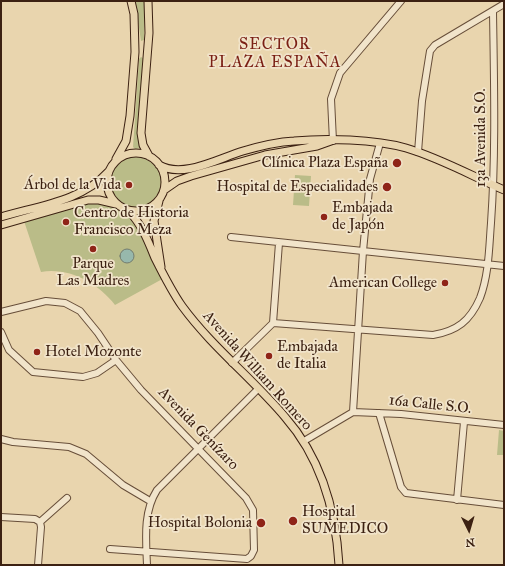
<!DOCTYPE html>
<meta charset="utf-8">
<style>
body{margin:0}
#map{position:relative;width:505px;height:566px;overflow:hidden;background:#e9d5ae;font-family:"IM FELL Great Primer",serif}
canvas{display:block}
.frame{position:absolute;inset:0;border:2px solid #3c2112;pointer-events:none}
.north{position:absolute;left:449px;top:510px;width:40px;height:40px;-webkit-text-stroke:3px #f1e4ca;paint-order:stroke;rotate:175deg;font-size:11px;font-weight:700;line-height:16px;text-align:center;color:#3c2112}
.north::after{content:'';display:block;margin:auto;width:14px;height:18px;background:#3c2112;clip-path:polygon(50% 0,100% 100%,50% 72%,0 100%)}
</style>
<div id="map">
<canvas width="505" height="566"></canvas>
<div class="frame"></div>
<div class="north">N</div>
</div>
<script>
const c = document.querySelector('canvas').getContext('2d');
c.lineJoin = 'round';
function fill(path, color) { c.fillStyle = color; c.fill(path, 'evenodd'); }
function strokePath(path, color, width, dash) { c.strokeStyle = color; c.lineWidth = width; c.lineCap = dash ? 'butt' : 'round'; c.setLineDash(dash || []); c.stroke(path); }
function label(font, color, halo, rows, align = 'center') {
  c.font = font + ' "IM FELL Great Primer",serif'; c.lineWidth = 3.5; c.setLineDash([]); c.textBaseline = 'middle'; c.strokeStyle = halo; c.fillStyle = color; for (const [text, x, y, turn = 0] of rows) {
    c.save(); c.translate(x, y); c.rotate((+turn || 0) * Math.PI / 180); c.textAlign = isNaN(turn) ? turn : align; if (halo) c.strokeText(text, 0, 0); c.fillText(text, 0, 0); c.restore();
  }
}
fill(new Path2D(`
 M135 1H145L144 40 141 41Z
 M141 57 143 58 138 141 141 148 135 149 133 147 139 59Z
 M111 182a25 25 0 1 1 50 0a25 25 0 1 1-50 0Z
 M295 175 311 176 309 206 293 205Z
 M88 200 116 204 129 211 166 277 115 305C98 283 69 267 41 272L23 218Z
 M499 430 504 431V455H497Z`), '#babc88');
const water = new Path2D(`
 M327 184 339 185V191L327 190Z
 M120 256a7 7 0 1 1 14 0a7 7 0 1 1-14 0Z`);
fill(water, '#97b8ac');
strokePath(water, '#737c6e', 1);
const minor = new Path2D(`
 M333 141 331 99 340 73 401 1
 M418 152 422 101 430 51 435 45 504 4
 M231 237 504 266
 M1 312 46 301 65 303 80 311 98 333 116 360 141 390 246 498 253 510 254 550 251 556 247 559 110 549
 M273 323 433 335C457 331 470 321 480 298 489 274 489 248 491 223 496 152 494 82 493 11
 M1 332 9 350 33 372 83 377 97 373 116 360
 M232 363 273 323 279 243
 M353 412 363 251 370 179 380 143
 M379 413 401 487 406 493 504 505
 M1 439 13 442 69 447 86 454 123 485 150 501
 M304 441 353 412 401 414 504 425
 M457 500 464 422
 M1 517 35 519 40 522 41 527 38 565
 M40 522 67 498
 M147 565C146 539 143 512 157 490L258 389`);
const major = new Path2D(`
 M148 1 149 33 141 133 143 145 149 156
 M107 182a29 29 0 1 1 58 0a29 29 0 1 1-58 0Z
 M116 159 126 141 130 116 135 52 134 14 131 1
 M159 165C183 179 219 158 243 151 260 146 277 142 294 141 326 138 374 139 406 148 440 158 472 176 504 190
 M164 190 177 181 191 176 265 155 317 146 331 141
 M159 201 154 221 161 267
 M129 211C142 225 148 241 155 258 163 274 172 292 182 306 212 347 252 378 285 417 321 458 336 511 339 565
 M1 217C38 206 82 201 108 172
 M1 225 88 200H99L116 204`);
strokePath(minor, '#674e39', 8);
strokePath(major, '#3c2112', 9);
strokePath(minor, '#f1e4ca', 6);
strokePath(major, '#e9d5ae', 7);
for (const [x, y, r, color] of [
 [397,163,5,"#8f2418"],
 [129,185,4,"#8f2418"],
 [387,187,5,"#8f2418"],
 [324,217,4,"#8f2418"],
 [66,222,4,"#8f2418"],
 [93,249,4,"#8f2418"],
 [445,283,4,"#8f2418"],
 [37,352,4,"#8f2418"],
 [269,356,4,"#8f2418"],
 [293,521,5,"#8f2418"],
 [261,523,5,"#8f2418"]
]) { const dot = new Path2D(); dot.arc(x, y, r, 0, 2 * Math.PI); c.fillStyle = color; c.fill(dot); strokePath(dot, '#f1e4ca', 1.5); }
label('15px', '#3c2112', '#f1e4ca', [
 ["13a Avenida S.O.",481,138,-90],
 ["Avenida William Romero",257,371,48],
 ["16a Calle S.O.",430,405,6],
 ["Avenida Genízaro",198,429,46]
]);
label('15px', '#3c2112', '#f1e4ca', [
 ["Clínica Plaza España",388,163],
 ["Árbol de la Vida",121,185],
 ["Hospital de Especialidades",378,187],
 ["Embajada",332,208,"left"],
 ["de Japón",332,225,"left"],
 ["Centro de Historia",74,213,"left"],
 ["Francisco Meza",74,230,"left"],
 ["Parque",93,264,"center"],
 ["Las Madres",93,281,"center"],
 ["American College",437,283],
 ["Embajada",277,347,"left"],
 ["de Italia",277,364,"left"],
 ["Hotel Mozonte",45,352,"left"],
 ["Hospital",302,512,"left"],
 ["SUMEDICO",302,529,"left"],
 ["Hospital Bolonia",252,523]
], 'right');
c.letterSpacing = '1px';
label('16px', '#7a1f14', '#f1e4ca', [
 ["SECTOR",275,45],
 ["PLAZA ESPAÑA",275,63]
]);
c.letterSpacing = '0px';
</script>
